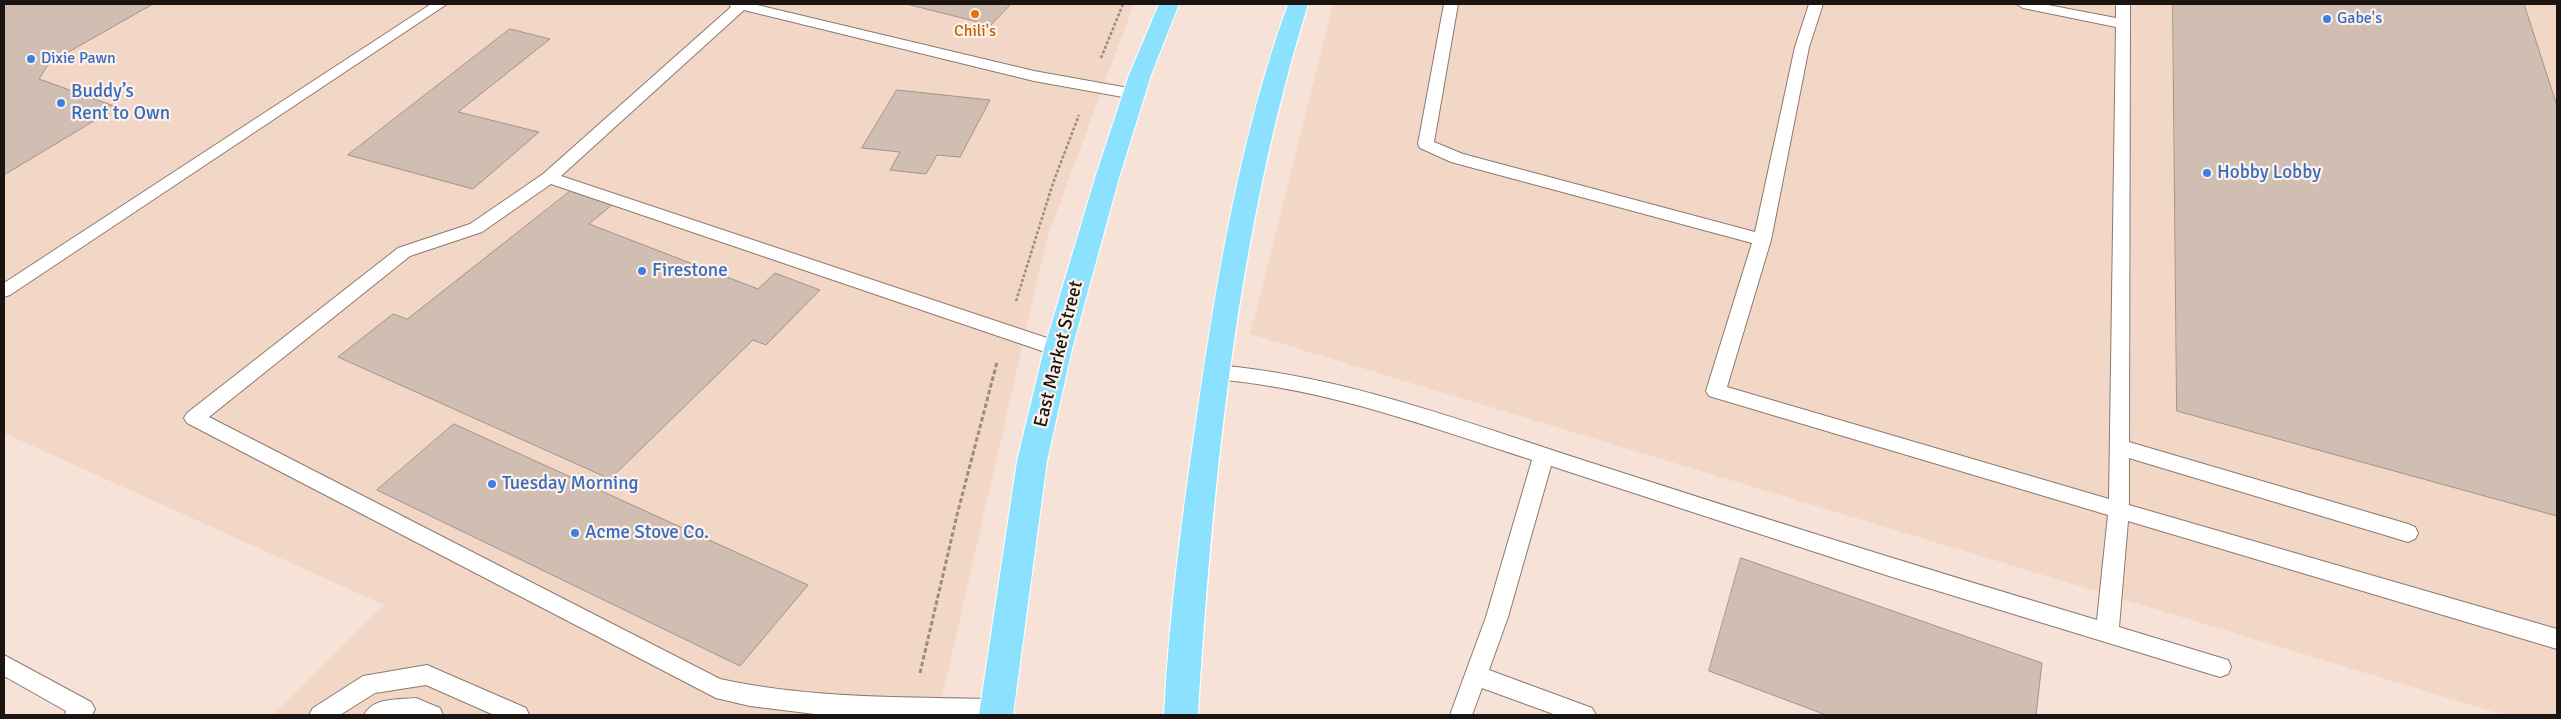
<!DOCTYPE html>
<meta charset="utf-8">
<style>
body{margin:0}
#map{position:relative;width:2561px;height:719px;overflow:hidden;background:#f6e2d7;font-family:Signika,sans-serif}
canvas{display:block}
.frame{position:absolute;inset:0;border:5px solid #1b1410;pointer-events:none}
</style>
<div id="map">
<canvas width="2561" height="719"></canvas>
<div class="frame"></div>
</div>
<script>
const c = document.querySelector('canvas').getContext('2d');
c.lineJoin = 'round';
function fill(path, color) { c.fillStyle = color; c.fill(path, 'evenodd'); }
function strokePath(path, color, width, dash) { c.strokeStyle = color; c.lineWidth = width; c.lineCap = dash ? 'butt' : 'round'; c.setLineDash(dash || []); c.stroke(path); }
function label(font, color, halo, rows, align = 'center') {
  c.font = font + ' Signika,sans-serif'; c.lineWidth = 4.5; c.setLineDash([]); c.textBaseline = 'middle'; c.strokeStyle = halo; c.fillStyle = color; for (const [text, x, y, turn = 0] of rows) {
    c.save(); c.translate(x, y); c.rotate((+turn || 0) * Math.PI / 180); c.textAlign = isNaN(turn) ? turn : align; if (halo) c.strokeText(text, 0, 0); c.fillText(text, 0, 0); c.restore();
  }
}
fill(new Path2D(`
 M4 4H1134L1047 238 938 715H272L384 605 4 433Z
 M1333 4H2557V715H2504L1250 334Z`), '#f2d7c7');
const building = new Path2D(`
 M4 4H153L49 63 39 79 117 107 4 175Z
 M907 4H1011L991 25Z
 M2173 4H2524L2557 106V516L2177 411Z
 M510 29 550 39 458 112 539 132 473 189 348 155Z
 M897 90 990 100 960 157 937 155 926 174 890 170 900 152 862 148Z
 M573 189 613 204 589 224 758 289 775 273 820 290 766 345 753 340 610 479 338 357 393 314 407 319Z
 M454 424 808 585 740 666 377 490Z
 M1741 558 2042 663 2036 715H1826L1709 671Z`);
fill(building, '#d1beb3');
strokePath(building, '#a59288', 1);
const service = new Path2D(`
 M431 4H447L10 295 4 297V283Z
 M729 4H753L1034 71 1134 89 1142 94 1134 99 1034 81 744 10 561 176 1065 344 1067 349 1065 354 1058 356 1051 354 551 184 482 232 410 256 209 417 720 679C811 699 904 697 997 699L1005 702 1009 709 1006 715H823L750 706 716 698 187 423 184 418 187 413 398 248 470 224 543 174 731 7Z
 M1444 4H1458L1434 142 1463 154 1755 232 1795 47 1809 4H1823L1809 47 1771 240 1727 387 2109 499 2116 27 2023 8 2016 4H2043L2116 18V4H2130L2129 442 2408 524 2415 527 2418 533 2415 539 2408 542 2129 458V505L2557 629V649L2128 521 2119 627 2228 660 2231 667 2228 674 2220 677 1892 577 1551 466 1508 617 1489 670 1592 708 1596 715H1556L1482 688 1472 715H1450L1486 617 1532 460C1427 426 1327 389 1216 379L1209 377 1207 372 1209 367 1216 365C1347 376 1470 424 1595 464 1762 518 1929 570 2097 620L2108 515 1709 396 1706 391 1752 243 1451 162 1420 148 1418 144Z
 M4 655 91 702 95 709 92 715H65L66 711 4 676Z
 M427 665 526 708 529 715H494L426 685 375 693 340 715H309L313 708 363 676Z
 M416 698 440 708 443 715H364C373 697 398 700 416 698Z`);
const trunk = new Path2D(`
 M1159 4H1179L1151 75 1119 178 1072 349 1047 461 1013 715H979L1017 461 1044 349 1095 178 1129 75Z
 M1288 4H1308C1237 233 1213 476 1198 715H1164C1169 613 1183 509 1198 408 1218 272 1241 134 1288 4Z`);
strokePath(service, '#8c7a6f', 2);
strokePath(trunk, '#fff', 2);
strokePath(new Path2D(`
 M1101 58 1123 4
 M1016 301 1053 183 1079 115`), '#9a8b83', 2.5, [3, 2]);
strokePath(new Path2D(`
 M920 673 957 515 997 362`), '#9a8b83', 3, [4.5, 2.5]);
fill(service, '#fff');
fill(trunk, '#8ce2fe');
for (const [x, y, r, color] of [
 [975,14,5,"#e8710a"],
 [2327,19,5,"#3f7fe0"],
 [31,59,5,"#3f7fe0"],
 [61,103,5,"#3f7fe0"],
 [2207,173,5,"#3f7fe0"],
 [642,271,5,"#3f7fe0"],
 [492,484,5,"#3f7fe0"],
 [575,533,5,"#3f7fe0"]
]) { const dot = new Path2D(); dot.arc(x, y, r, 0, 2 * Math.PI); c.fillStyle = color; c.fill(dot); strokePath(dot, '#fdf1ea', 2); }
label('16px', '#366cbe', '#fdf1ea', [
 ["Gabe's",2337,19],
 ["Dixie Pawn",41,59]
], 'left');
label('16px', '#c56008', '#fdf1ea', [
 ["Chili's",975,32]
]);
label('19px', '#366cbe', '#fdf1ea', [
 ["Buddy’s",71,92],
 ["Rent to Own",71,114],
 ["Hobby Lobby",2217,173],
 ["Firestone",652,271],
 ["Tuesday Morning",502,484],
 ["Acme Stove Co.",585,533]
], 'left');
label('19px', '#1b1410', '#fdf1ea', [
 ["East Market Street",1059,354,-76]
]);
</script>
